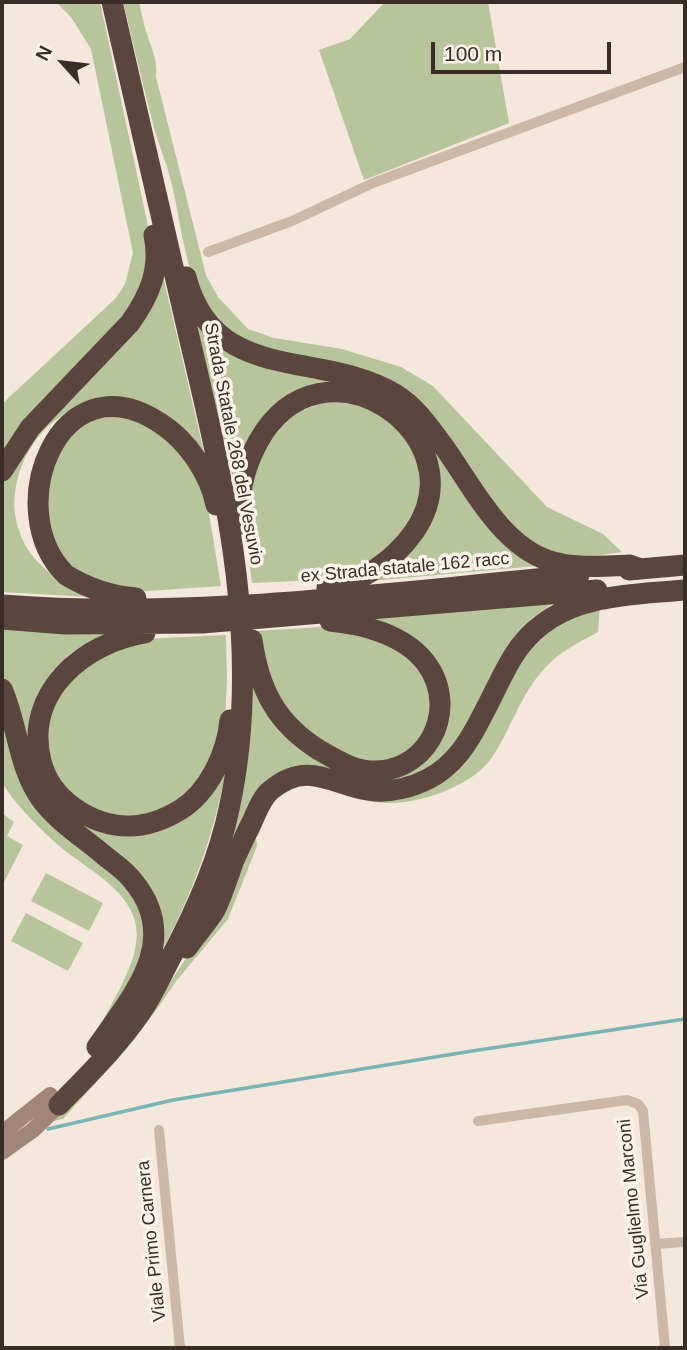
<!DOCTYPE html>
<style>
body{margin:0}
#map{position:relative;width:687px;height:1350px;overflow:hidden;background:#f4e8dd;font-family:Helvetica,sans-serif}
canvas{display:block}
.frame{position:absolute;inset:0;border:4px solid #392d28;pointer-events:none}
.north{position:absolute;left:28px;top:28px;width:70px;height:70px;-webkit-text-stroke:5px #fbf2ea;paint-order:stroke;rotate:297deg;font-size:19px;font-weight:700;line-height:28px;text-align:center;color:#392d28}
.north::after{content:'';display:block;margin:auto;width:24px;height:32px;background:#392d28;clip-path:polygon(50% 0,100% 100%,50% 72%,0 100%)}
.scale{position:absolute;left:431px;top:42px;width:180px;height:32px;box-sizing:border-box;border:4px solid #392d28;border-top:0;padding-left:9px;font-size:21px;line-height:24px;white-space:nowrap;color:#392d28;-webkit-text-stroke:5px #fbf2ea;paint-order:stroke}
</style>
<div id="map">
<canvas width="687" height="1350"></canvas>
<div class="frame"></div>
<div class="north">N</div>
<div class="scale">100 m</div>
</div>
<script>
const c = document.querySelector('canvas').getContext('2d');
c.lineJoin = 'round';
function fill(path, color) { c.fillStyle = color; c.fill(path, 'evenodd'); }
function strokePath(path, color, width, dash) { c.strokeStyle = color; c.lineWidth = width; c.lineCap = dash ? 'butt' : 'round'; c.setLineDash(dash || []); c.stroke(path); }
function label(font, color, halo, rows, align = 'center') {
  c.font = font + ' Helvetica,sans-serif'; c.lineWidth = 7; c.setLineDash([]); c.textBaseline = 'middle'; c.strokeStyle = halo; c.fillStyle = color; for (const [text, x, y, turn = 0] of rows) {
    c.save(); c.translate(x, y); c.rotate((+turn || 0) * Math.PI / 180); c.textAlign = isNaN(turn) ? turn : align; if (halo) c.strokeText(text, 0, 0); c.fillText(text, 0, 0); c.restore();
  }
}
fill(new Path2D(`
 M56 2H100L153 249 139 292 122 316 21 424 2 455V404L116 298 125 284 133 253 91 49 71 17Z
 M123 2H139C141 11 143 22 146 31 151 48 158 59 156 77L206 275 218 297 248 329 274 338 342 349 401 367 433 386 547 507 603 534 622 552C605 554 586 558 570 556 511 546 480 481 448 437 437 422 427 405 412 393 356 349 265 372 216 320 185 285 182 224 171 181 167 165 161 150 156 135 144 91 134 46 123 2Z
 M385 2H488L509 123 364 180 319 50 350 39Z
 M163 276 206 461C159 364 30 388 15 493 12 517 20 543 37 561 52 577 71 587 90 597L2 592V484L29 440Z
 M195 317 205 329 391 395 537 566 360 582 372 578 435 486 384 394 275 407C253 427 244 452 233 479Z
 M336 397 392 418 418 459 420 495 408 529 372 561 341 574 320 580 252 583 244 519 251 470 288 416Z
 M121 415 166 434 205 489 221 586 133 592 73 573 30 516 28 504 30 480 74 423Z
 M555 602 532 618 518 635 464 735 434 766 409 778 384 782 299 767 225 866 252 679 312 753 401 770 446 692 364 617Z
 M600 603 598 632C580 642 559 652 545 668 520 694 511 731 490 760 480 773 467 781 452 788 412 806 374 809 333 790L432 785 532 640Z
 M2 627 106 634 72 652 54 671 42 689 55 798 140 832 228 760C215 831 195 890 160 954V914L48 799 7 683 2 673Z
 M321 627 348 630 377 639 412 659 431 690 428 727 412 749 387 761H360L310 735 272 690 256 631Z
 M226 635 227 680 225 721 199 784 162 813 114 817 82 804 57 777 48 754 47 717 79 666 142 639Z
 M2 708 137 900 147 931 139 972 101 1024C113 1001 129 975 135 950 148 897 91 873 58 845 39 828 21 810 6 789L2 782Z
 M286 789 271 804 258 836 256 837 257 846 228 919 177 980 157 1009 118 1058 63 1119 53 1121 150 1012 193 948 261 807Z
 M2 813 14 822 7 836 23 845 2 886Z
 M46 873 103 903 89 931 31 901Z
 M26 913 83 943 68 971 11 941Z`), '#b8c49b');
strokePath(new Path2D(`
 M48 1129 173 1100 472 1051 685 1019`), '#79b3b3', 3.5);
strokePath(new Path2D(`
 M208 252 292 221 373 183 685 67
 M478 1121 627 1100 638 1104 643 1111 665 1348
 M159 1130 180 1348
 M655 1244 685 1242`), '#cdb7a7', 10);
strokePath(new Path2D(`
 M2 1133 50 1095
 M2 1152 33 1130 59 1105`), '#a18578', 16);
strokePath(new Path2D(`
 M186 277C214 386 321 349 395 394 415 406 428 425 442 444 473 486 504 555 562 564 584 568 608 566 630 565L641 569
 M2 471 30 428 130 323C150 295 161 269 154 235
 M241 524C237 494 244 468 258 442 322 326 481 435 414 532 394 560 362 583 327 588
 M629 570 685 565
 M136 598C110 596 89 589 66 575 0 511 59 356 160 423 187 440 210 474 216 505
 M2 605C194 620 388 592 579 575
 M2 619 65 624 202 623 597 590
 M145 633C83 643 24 693 41 761 50 799 91 826 129 826 147 826 165 819 180 810 209 792 227 753 230 720
 M252 640C259 689 276 723 319 750 332 757 348 768 363 770 424 780 462 712 426 663 405 635 363 624 330 621
 M2 689C18 725 18 767 41 799 58 822 84 838 105 856 115 864 126 871 133 881 183 941 132 996 97 1047
 M187 948C196 935 207 923 215 910 223 894 228 876 234 860 240 847 246 834 252 822 257 811 262 797 271 790 311 757 335 789 376 791 393 792 413 787 428 779 454 766 469 742 482 716 493 696 502 674 514 655 553 594 621 596 685 590
 M59 1105C87 1076 118 1046 141 1012 152 997 160 978 169 961 195 913 218 862 229 809 263 653 227 496 191 345 165 230 138 116 112 2`), '#5b463f', 21);
label('18px', '#392d28', '#fbf2ea', [
 ["Strada Statale 268 del Vesuvio",233,444,79],
 ["ex Strada statale 162 racc",405,568,-5],
 ["Via Guglielmo Marconi",634,1209,-96],
 ["Viale Primo Carnera",152,1241,-96]
]);
</script>
